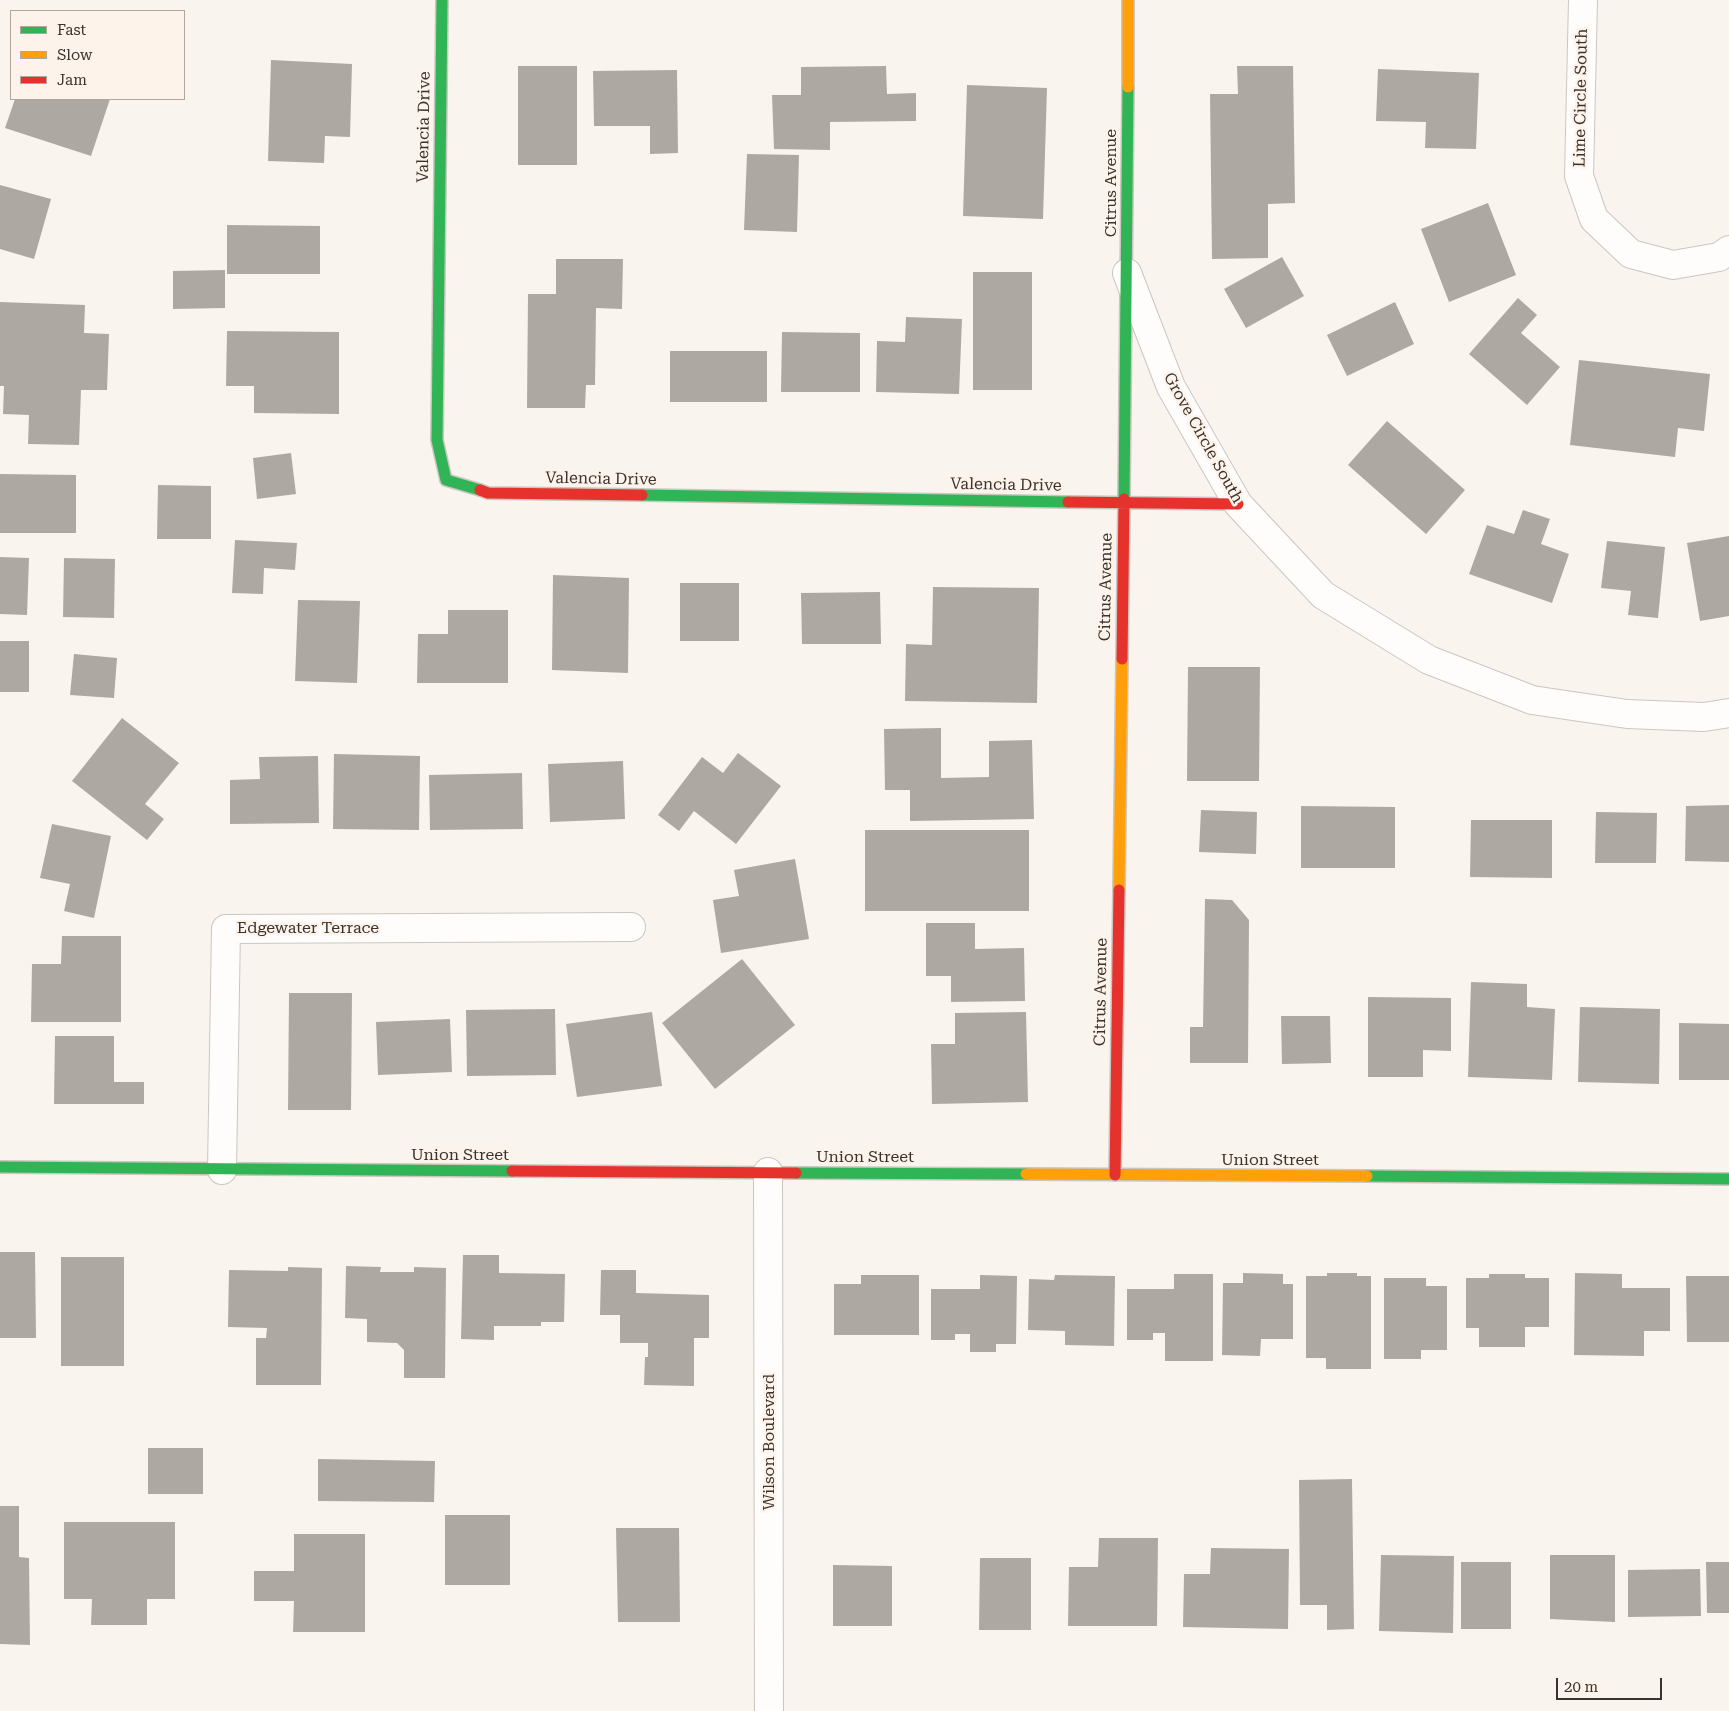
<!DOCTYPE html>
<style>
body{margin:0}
#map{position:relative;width:1729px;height:1711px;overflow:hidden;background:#faf4ee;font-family:"Roboto Serif",serif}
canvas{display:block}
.legend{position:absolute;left:10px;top:10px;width:175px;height:90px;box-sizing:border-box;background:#fef3ea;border:1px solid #afa69e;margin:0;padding:6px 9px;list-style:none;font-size:15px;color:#39332d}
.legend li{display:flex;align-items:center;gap:10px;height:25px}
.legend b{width:25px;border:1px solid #afa69e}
.scale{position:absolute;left:1556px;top:1678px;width:106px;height:22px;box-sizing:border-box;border:2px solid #39332d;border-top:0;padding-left:6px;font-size:15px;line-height:18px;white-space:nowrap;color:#39332d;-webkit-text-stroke:4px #fef3ea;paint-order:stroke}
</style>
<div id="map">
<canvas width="1729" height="1711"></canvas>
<ul class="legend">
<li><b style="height:6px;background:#30b455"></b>Fast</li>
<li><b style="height:6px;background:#ff9f0a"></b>Slow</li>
<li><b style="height:6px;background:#e5322d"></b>Jam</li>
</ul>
<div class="scale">20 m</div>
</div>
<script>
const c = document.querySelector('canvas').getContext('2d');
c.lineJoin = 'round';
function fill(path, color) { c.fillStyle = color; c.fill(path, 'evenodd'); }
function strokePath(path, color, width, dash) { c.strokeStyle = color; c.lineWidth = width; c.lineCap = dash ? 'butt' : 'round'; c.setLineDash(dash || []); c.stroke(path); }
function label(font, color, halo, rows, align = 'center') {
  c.font = font + ' "Roboto Serif",serif'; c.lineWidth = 5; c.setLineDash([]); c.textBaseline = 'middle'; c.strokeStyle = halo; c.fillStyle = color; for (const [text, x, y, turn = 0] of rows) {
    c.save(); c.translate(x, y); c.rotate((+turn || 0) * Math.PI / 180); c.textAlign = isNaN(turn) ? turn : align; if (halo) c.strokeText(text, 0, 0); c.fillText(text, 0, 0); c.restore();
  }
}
fill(new Path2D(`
 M271 60 352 64 350 137 325 136 324 163 268 161Z
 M518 66H577V165H518Z
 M886 66 887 94 916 93V121L830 122V150L774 149 772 95H801V67Z
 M1237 66H1293L1295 203 1268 204V258L1212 259 1210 94H1238Z
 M1378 69 1479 73 1476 149 1425 148 1426 122 1376 121Z
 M677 70 678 153 650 154V126H594L593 71Z
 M967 85 1047 88 1043 219 963 216Z
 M15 99H110L91 156 5 128Z
 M747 154 799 155 797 232 744 230Z
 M0 185 51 199 34 259 0 249Z
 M1488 203 1516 275 1449 302 1421 229Z
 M227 225 320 226V274H227Z
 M1282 257 1304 296 1246 328 1224 289Z
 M556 259H623L622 309 596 308 595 385H586L585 408H527L528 294H556Z
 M225 270V308L173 309V271Z
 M973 272H1032V390H973Z
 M1518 298 1537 315 1521 333 1560 367 1527 405 1469 354Z
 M0 302 85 305 84 333 109 334 107 390H81L79 445 28 444 29 415 3 414 4 386H0Z
 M1395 302 1414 344 1347 376 1327 335Z
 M906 317 962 319 959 394 876 392 877 341 905 342Z
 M227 331 339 332V414L254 413V386H226Z
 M782 332 860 333V392H781Z
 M670 351H767V402H670Z
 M1579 360 1710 374 1704 431 1678 428 1675 457 1570 445Z
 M1387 421 1465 490 1426 534 1348 465Z
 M291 453 296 494 257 499 253 458Z
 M0 474 76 475V533H0Z
 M158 485 211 486V539H157Z
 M1523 510 1550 519 1541 544 1569 554 1552 603 1469 574 1487 525 1514 534Z
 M1729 536V616L1700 621 1687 543Z
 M235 540 297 543 295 570 264 568 263 594 232 593Z
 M1607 541 1665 547 1658 618 1628 615 1631 591 1601 588Z
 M0 557 29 558 27 615 0 614Z
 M64 558 115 559 114 618 63 617Z
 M553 575 629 578 628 673 552 670Z
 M680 583H739V641H680Z
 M933 587 1039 588 1037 703 905 701 906 644 932 645Z
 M880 592 881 644H802L801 593Z
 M298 600 360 601 357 683 295 681Z
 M448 610H508V683H417L418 634H448Z
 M0 641H29V692H0Z
 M74 654 117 658 114 698 70 695Z
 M1188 667H1260L1259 781H1187Z
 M122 718 179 763 145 804 164 819 147 840 72 781Z
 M941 728V778L989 777V741L1032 740 1034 819 910 821V790H885L884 729Z
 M738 753 781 786 736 844 694 811 679 831 658 815 702 757 723 773Z
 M334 754 420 756 419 830 333 829Z
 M318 756 319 823 230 824V780L260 779 259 757Z
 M623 761 625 819 550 822 548 764Z
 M522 773 523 829 430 830 429 775Z
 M1729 805V862L1685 861 1686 806Z
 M1301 806 1395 807V868H1301Z
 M1201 810 1257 812 1256 854 1199 852Z
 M1596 812 1657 813 1656 863H1595Z
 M1471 820H1552V878L1470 877Z
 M52 824 111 836 94 918 64 911 70 884 40 878Z
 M865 830H1029V911H865Z
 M795 859 809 939 721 953 713 900 739 896 734 870Z
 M1205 899 1232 900 1249 920 1248 1063H1190V1027H1203Z
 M926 923H975V949L1024 948 1025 1001 951 1002V976H926Z
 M62 936H121V1022H31L32 964H61Z
 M742 959 795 1025 715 1089 662 1023Z
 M1471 982 1527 984V1007L1555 1009 1552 1080 1468 1077Z
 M289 993H352L351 1110H288Z
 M1368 997 1451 998V1051L1423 1050V1077H1368Z
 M1580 1007 1660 1009 1659 1084 1578 1082Z
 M555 1009 556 1075 467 1076 466 1010Z
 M652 1012 662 1086 577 1097 566 1024Z
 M1026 1012 1028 1102 932 1104 931 1044H955V1013Z
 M1281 1016H1330L1331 1063 1282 1064Z
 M450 1019 452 1072 378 1075 376 1022Z
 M1679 1023 1729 1024V1080H1679Z
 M55 1036H114V1082H144V1104H54Z
 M0 1252H35L36 1338H0Z
 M463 1255H499V1273L565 1274 564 1322H541V1326H494V1340L461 1339Z
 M61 1257H124V1366H61Z
 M346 1266 381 1267 380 1272H414V1267L446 1268 445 1378H404V1350L397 1343 367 1342V1319L345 1318Z
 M288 1267 322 1268 321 1385H256V1338H266L267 1328 228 1327 229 1270 288 1271Z
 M601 1270H636V1293L709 1295V1338H694V1386L644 1385 645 1357H648V1343H620V1315H600Z
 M1243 1273 1283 1274V1284H1293V1339H1261L1260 1356 1222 1355 1223 1283H1243Z
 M1327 1273H1357V1276H1371V1369H1326V1358H1306V1276H1327Z
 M1575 1273 1622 1274V1288H1670V1331H1644V1356L1574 1355Z
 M1174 1274H1213V1361H1165V1333H1153V1340H1127V1289H1174Z
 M1489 1274H1525V1278H1549V1327H1525V1347H1479V1328H1466V1278H1489Z
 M861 1275H919V1335H834V1284H861Z
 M980 1275 1017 1276 1016 1344H996V1352H970V1334H955V1340H931V1289H980Z
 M1055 1275 1115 1276 1114 1346 1065 1345V1331L1028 1330 1029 1279 1054 1280Z
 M1686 1276H1729V1342H1687Z
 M1384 1278H1426V1286H1447V1350H1421V1359H1384Z
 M148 1448H203V1494H148Z
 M318 1459 435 1461 434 1502 318 1501Z
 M1352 1479 1354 1629 1327 1630V1605H1300L1299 1480Z
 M0 1506H19V1557L29 1558 30 1645 0 1644Z
 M445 1515H510V1585H445Z
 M64 1522H175V1599H147V1625H91L92 1599H64Z
 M616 1528H679L680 1622H618Z
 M294 1534H365V1632H293L294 1601H254V1571H294Z
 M1099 1538H1158L1157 1626H1068L1069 1567H1098Z
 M1211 1548 1289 1549 1288 1629 1183 1627 1184 1574H1210Z
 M1381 1555 1454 1556 1453 1633 1379 1631Z
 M1550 1555H1615V1622L1550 1619Z
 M980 1558H1031V1630H979Z
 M1461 1562H1511V1629H1461Z
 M1706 1562H1729V1613H1707Z
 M833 1565 892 1566V1626H833Z
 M1700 1569 1701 1616 1628 1617V1570Z`), '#aea8a3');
const street = new Path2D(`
 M1583 0 1579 176 1594 219 1631 254 1673 265 1719 257 1729 250
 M1127 273 1171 387 1238 504 1323 595 1429 660 1532 700 1627 714 1704 717 1729 713
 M222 1170 226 929 631 927
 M768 1172 769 1711`);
const fast = new Path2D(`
 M442 0 437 440 446 480 480 490
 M642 495 1068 502
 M1124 499 1128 87
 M0 1167 512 1171
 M796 1173 1026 1174
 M1367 1176 1729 1179`);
const slow = new Path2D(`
 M1128 87V0
 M1119 890 1122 659
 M1026 1174 1367 1176`);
const jam = new Path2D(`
 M480 490 488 493 642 495
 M1068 502 1238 504
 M1122 659 1124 499
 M512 1171 796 1173
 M1115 1175 1119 890`);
strokePath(street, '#ccc6c1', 30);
strokePath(fast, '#ccc6c1', 14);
strokePath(slow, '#ccc6c1', 14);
strokePath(jam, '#ccc6c1', 14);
strokePath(street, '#fefdfc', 28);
strokePath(fast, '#30b455', 11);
strokePath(slow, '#ff9f0a', 11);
strokePath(jam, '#e5322d', 11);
label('16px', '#39332d', '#fef3ea', [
 ["Lime Circle South",1581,98,-89],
 ["Valencia Drive",424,127,-89],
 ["Citrus Avenue",1111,183,-90],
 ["Grove Circle South",1203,438,61],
 ["Valencia Drive",601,479,1],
 ["Valencia Drive",1006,485,1],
 ["Citrus Avenue",1106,587,-89],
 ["Edgewater Terrace",308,928],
 ["Citrus Avenue",1101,992,-89],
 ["Union Street",460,1155],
 ["Union Street",865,1157],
 ["Union Street",1270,1160],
 ["Wilson Boulevard",769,1442,-90]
]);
</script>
